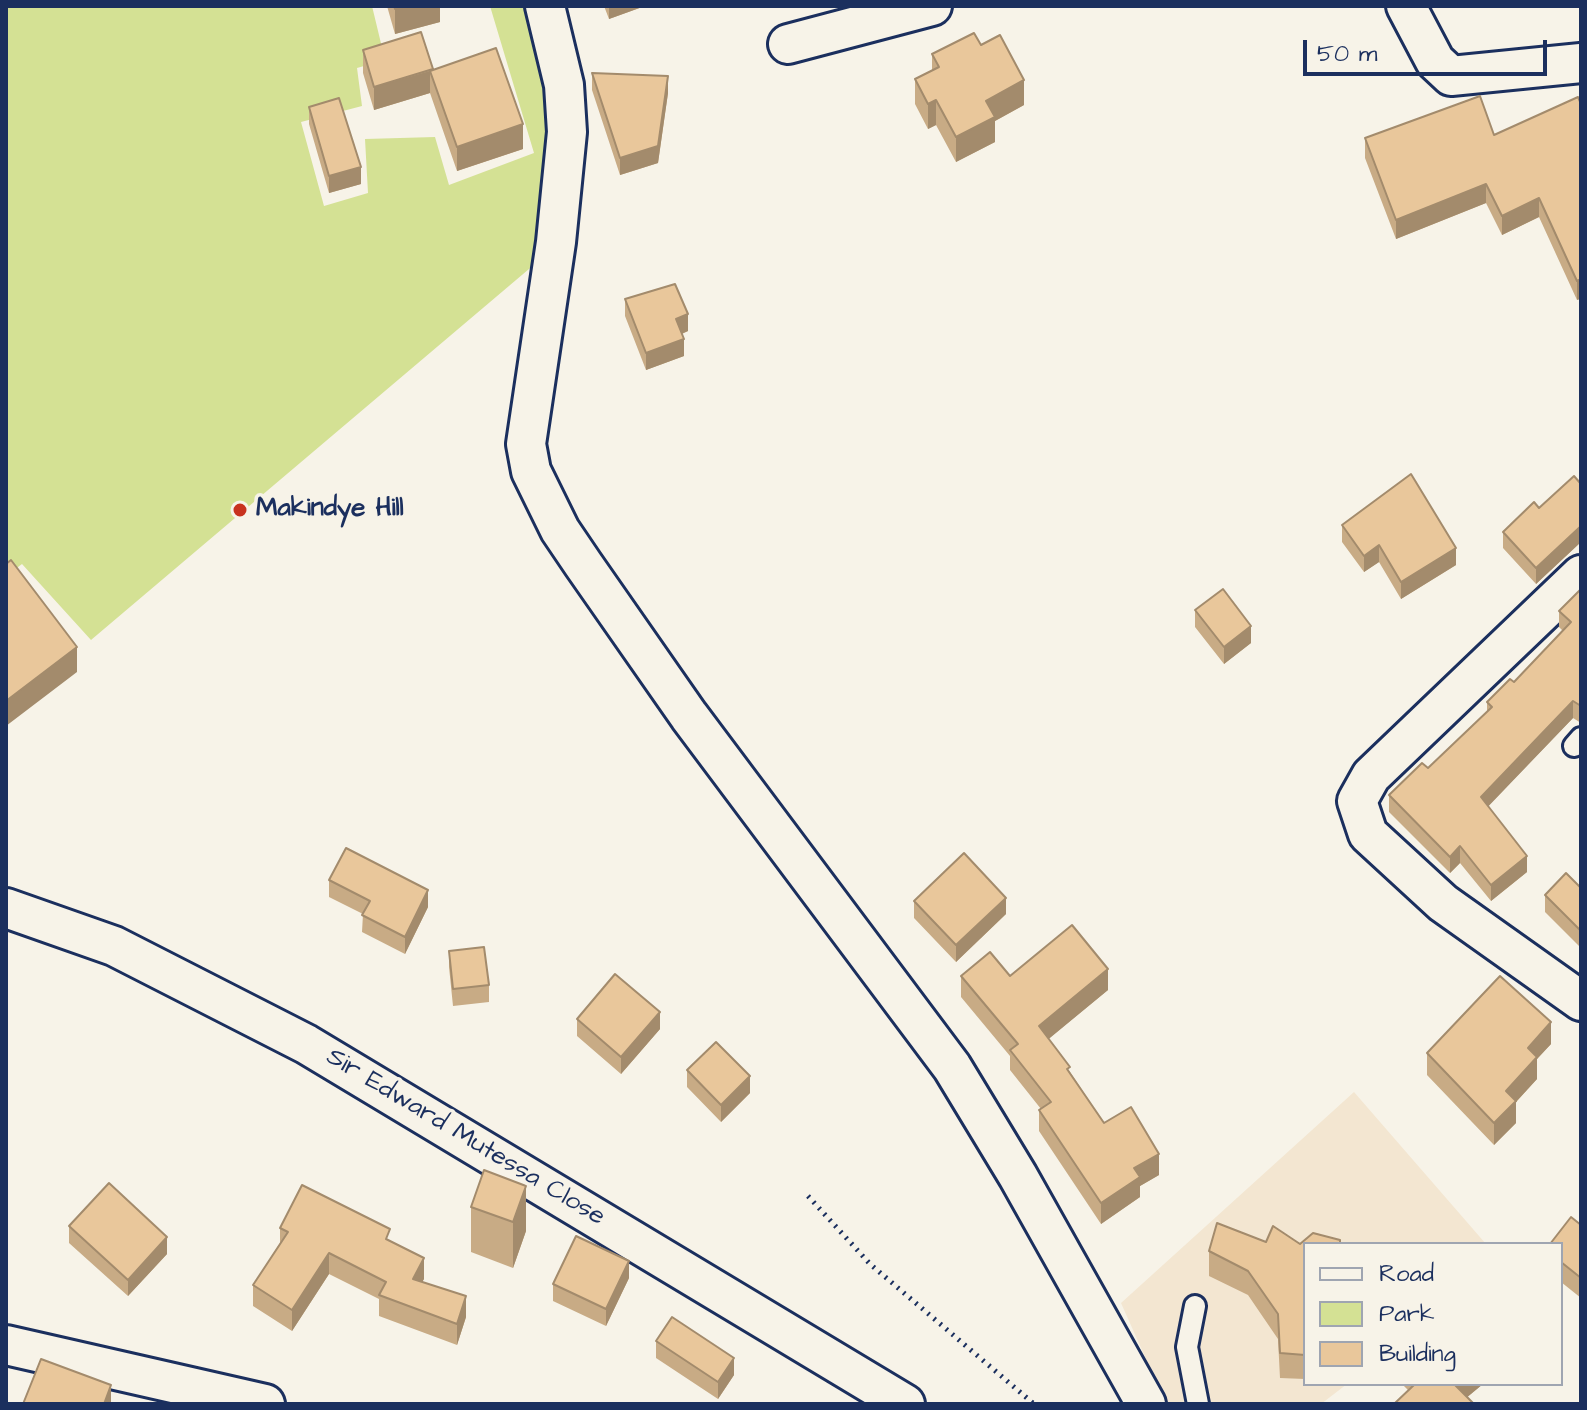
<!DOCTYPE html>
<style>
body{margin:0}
#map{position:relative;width:1587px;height:1410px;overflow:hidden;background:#f7f3e8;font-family:"Architects Daughter",sans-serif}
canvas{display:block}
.frame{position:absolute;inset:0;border:8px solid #1b2f5e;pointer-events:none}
.legend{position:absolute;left:1303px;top:1242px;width:260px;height:144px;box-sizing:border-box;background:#f7f3e8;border:2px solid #9fa5b1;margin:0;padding:10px 14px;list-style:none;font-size:24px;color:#1b2f5e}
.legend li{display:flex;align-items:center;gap:16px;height:40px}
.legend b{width:40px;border:2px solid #9fa5b1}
.scale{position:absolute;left:1303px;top:40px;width:244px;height:36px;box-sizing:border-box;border:4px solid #1b2f5e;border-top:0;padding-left:10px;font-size:24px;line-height:28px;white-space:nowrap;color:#1b2f5e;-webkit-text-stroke:6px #f7f3e8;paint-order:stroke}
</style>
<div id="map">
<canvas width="1587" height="1410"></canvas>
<div class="frame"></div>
<ul class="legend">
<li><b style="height:10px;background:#f7f3e8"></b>Road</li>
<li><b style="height:22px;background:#d4e194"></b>Park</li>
<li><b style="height:22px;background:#e9c79b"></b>Building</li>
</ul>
<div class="scale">50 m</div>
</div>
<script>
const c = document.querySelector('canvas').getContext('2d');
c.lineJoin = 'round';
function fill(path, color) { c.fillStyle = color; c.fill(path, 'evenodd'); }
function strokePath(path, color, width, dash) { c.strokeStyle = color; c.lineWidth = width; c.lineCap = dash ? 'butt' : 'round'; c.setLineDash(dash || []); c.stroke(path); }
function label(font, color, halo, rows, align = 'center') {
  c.font = font + ' "Architects Daughter",sans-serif'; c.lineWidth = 7; c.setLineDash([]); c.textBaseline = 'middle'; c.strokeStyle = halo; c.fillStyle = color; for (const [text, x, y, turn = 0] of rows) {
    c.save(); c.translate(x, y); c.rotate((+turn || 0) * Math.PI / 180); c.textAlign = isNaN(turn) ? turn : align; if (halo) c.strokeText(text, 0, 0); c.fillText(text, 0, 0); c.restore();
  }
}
fill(new Path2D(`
 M1354 1092 1486 1244H1305V1384H1347L1321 1404H1166L1121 1303Z`), '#f3e6d1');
fill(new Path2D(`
 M6 6H372L385 60 357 68 362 106 301 122 324 206 368 193 365 139 435 137 449 185 534 153 490 6H532L552 108 542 258 91 640 22 564 6 576Z`), '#d4e194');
const lane = new Path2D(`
 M1574 746 1581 738
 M1195 1306 1187 1347 1198 1404`);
const street = new Path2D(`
 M545 6 564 85 567 132 556 242 526 444 531 471 560 530 583 564 689 716 952 1067 1018 1176 1146 1404
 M1406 6 1435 61 1451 76 1581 63
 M788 44 932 6
 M1581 575 1371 776 1357 801 1368 834 1443 903 1581 1001
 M6 908 114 946 306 1044 905 1404
 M6 1345 265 1404`);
strokePath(lane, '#1b2f5e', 26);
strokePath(street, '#1b2f5e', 44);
strokePath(new Path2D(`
 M808 1196 870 1264 1034 1404`), '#1b2f5e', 5, [2, 6]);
strokePath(lane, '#f7f3e8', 20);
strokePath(street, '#f7f3e8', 38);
fill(new Path2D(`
 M387 6H440V22L395 34Z
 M604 6H645L609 19Z
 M981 45 1024 105 995 121V142L956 162 936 125 928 129 915 104V79L932 70V54Z
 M363 50 433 70 523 149 457 171 430 93 374 110 363 73Z
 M592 73 668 93 658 163 620 175 592 90Z
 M1578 97 1577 300 1539 217 1502 235 1486 203 1396 239 1365 158V138L1494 135Z
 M309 107 361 184 329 193 309 124Z
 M625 299 688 331 682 334 684 356 646 370 625 316Z
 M1581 484V542L1536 584 1503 548V532L1539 508Z
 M1342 525 1456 565 1401 599 1379 562 1364 572 1342 542Z
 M1581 589V723L1573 718 1488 806 1527 872 1491 901 1460 863 1450 873 1389 812V795L1428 768 1487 712V702L1514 682 1563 631 1559 627V611Z
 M1195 610 1251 643 1224 664 1195 627Z
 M329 880 428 907 405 954 362 932 363 914 329 897Z
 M1581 888V948L1545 912V895Z
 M914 901 1006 914 956 962 914 918Z
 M449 951 489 985V1002L453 1006 449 967Z
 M961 976H1010L1108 990 1048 1039 1104 1123 1159 1175 1140 1186V1197L1101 1224 1039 1131V1110L1041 1109 1010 1070V1056L961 997Z
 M577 1019 660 1029 621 1074 577 1036Z
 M1551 1044 1537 1059V1079L1516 1102V1123L1494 1145 1427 1075V1053Z
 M687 1070 750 1093 721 1122 687 1087Z
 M526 1186V1231L513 1268 471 1252V1207Z
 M1581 1225V1298L1561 1282V1244Z
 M69 1226 167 1254 128 1296 69 1243Z
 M280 1228 390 1241 424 1279 422 1281 466 1317 457 1345 379 1316V1299L329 1274 292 1331 253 1306V1285L280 1243Z
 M1266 1242 1305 1244V1379L1280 1378 1278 1339 1248 1295 1209 1276V1251Z
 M629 1278 606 1326 553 1301V1284Z
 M656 1341 734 1375 718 1399 656 1358Z
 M1402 1384H1483L1467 1397 1408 1390Z`), '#c8ab85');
fill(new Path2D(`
 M407 6H440V22L395 34V9Z
 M609 6H645L609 19Z
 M430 71V93L374 110V87Z
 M668 76V93L658 163 620 175V158Z
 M1024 80V105L995 121V142L956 162V137L986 101Z
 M936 100V125L928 129V104Z
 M523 124V149L457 171V147Z
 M361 167V184L329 193V176Z
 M1486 184V203L1396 239V220Z
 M1539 198V217L1502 235V216Z
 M1581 279V299L1577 300V281Z
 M688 314V331L676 336V319Z
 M684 339V356L646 370V353Z
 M1581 526V542L1536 584V568Z
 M1379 545V562L1364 572V556Z
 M1456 548V565L1401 599V582Z
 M1251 626V643L1224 664V647Z
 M77 647V672L6 726V701Z
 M1573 701V718L1481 814V797Z
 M1460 846V863L1450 873V857Z
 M1527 856V872L1491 901V885Z
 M428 890V907L405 954V937Z
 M1006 898V914L956 962V945Z
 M1108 969V990L1039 1047V1026Z
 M660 1012V1029L621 1074V1057Z
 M1551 1022V1044L1537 1059V1079L1516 1102V1123L1494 1145V1123L1506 1091 1528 1048Z
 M750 1076V1093L721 1122V1105Z
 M1159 1154V1175L1140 1186V1197L1101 1224V1203L1134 1168Z
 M526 1186V1231L513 1268V1222Z
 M167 1237V1254L128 1296V1280Z
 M329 1253V1274L292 1331V1310Z
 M424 1258V1279L413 1299V1279Z
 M629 1261V1278L606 1326V1309Z
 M466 1296V1317L457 1345V1324Z
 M734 1358V1375L718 1399V1382Z
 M1456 1384H1483L1459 1404H1455Z
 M111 1385V1404H104Z`), '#a38b6c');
const building = new Path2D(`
 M394 6H407L395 9Z
 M421 32 433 69 374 87 363 50Z
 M974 33 981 45 1000 35 1024 80 986 101 995 117 956 137 936 100 928 104 915 79 939 67 932 54Z
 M496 48 523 124 457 147 430 71Z
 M592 73 668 76 658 146 620 158Z
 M1480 96 1494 135 1578 97 1581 104V279L1577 281 1539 198 1502 216 1486 184 1396 220 1365 138Z
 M339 98 361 167 329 176 309 107Z
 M675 284 688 314 676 319 684 339 646 353 625 299Z
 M1411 474 1456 548 1401 582 1379 545 1364 556 1342 525Z
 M1574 476 1581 484V526L1536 568 1503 532 1534 502 1539 508Z
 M11 560 77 647 6 701V564Z
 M1223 589 1251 626 1224 647 1195 610Z
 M1581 589V706L1573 701 1481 797 1527 856 1491 885 1460 846 1450 857 1389 795 1422 763 1428 768 1492 707 1487 702 1510 679 1514 682 1571 622 1559 611Z
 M346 848 428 890 405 937 362 915 370 901 329 880Z
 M964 853 1006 898 956 945 914 901Z
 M1566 873 1581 888V931L1545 895Z
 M1072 925 1108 969 1039 1026 1070 1067 1067 1069 1104 1123 1131 1107 1159 1154 1134 1168 1140 1177 1101 1203 1039 1110 1051 1102 1010 1050 1018 1044 961 976 990 952 1010 976Z
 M484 947 489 985 453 989 449 951Z
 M615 974 660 1012 621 1057 577 1019Z
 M1500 976 1551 1022 1528 1048 1537 1057 1506 1091 1516 1101 1494 1123 1427 1053Z
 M716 1042 750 1076 721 1105 687 1070Z
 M484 1170 526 1186 513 1222 471 1207Z
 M109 1183 167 1237 128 1280 69 1226Z
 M302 1185 390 1229 386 1239 424 1258 413 1279 466 1296 457 1324 379 1295 386 1282 329 1253 292 1310 253 1285 288 1232 280 1228Z
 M1571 1217 1581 1225V1278L1561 1262V1244H1550Z
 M1217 1223 1266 1242 1273 1226 1300 1244 1313 1233 1340 1240V1244H1305V1355L1280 1353 1278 1314 1248 1271 1209 1251Z
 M576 1236 629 1261 606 1309 553 1284Z
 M672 1317 734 1358 718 1382 656 1341Z
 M41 1359 111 1385 104 1404H23Z
 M1415 1384H1456L1455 1385 1474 1404H1394Z`);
fill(building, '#e9c79b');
strokePath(building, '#a38b6c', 2);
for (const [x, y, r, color] of [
 [240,510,8,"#c8321e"]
]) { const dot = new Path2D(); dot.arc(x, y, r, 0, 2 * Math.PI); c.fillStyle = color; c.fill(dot); strokePath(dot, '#f7f3e8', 3); }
label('bold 26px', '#1b2f5e', '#f7f3e8', [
 ["Makindye Hill",256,510]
], 'left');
label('26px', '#1b2f5e', '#f7f3e8', [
 ["Sir Edward Mutessa Close",465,1138,31]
]);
</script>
